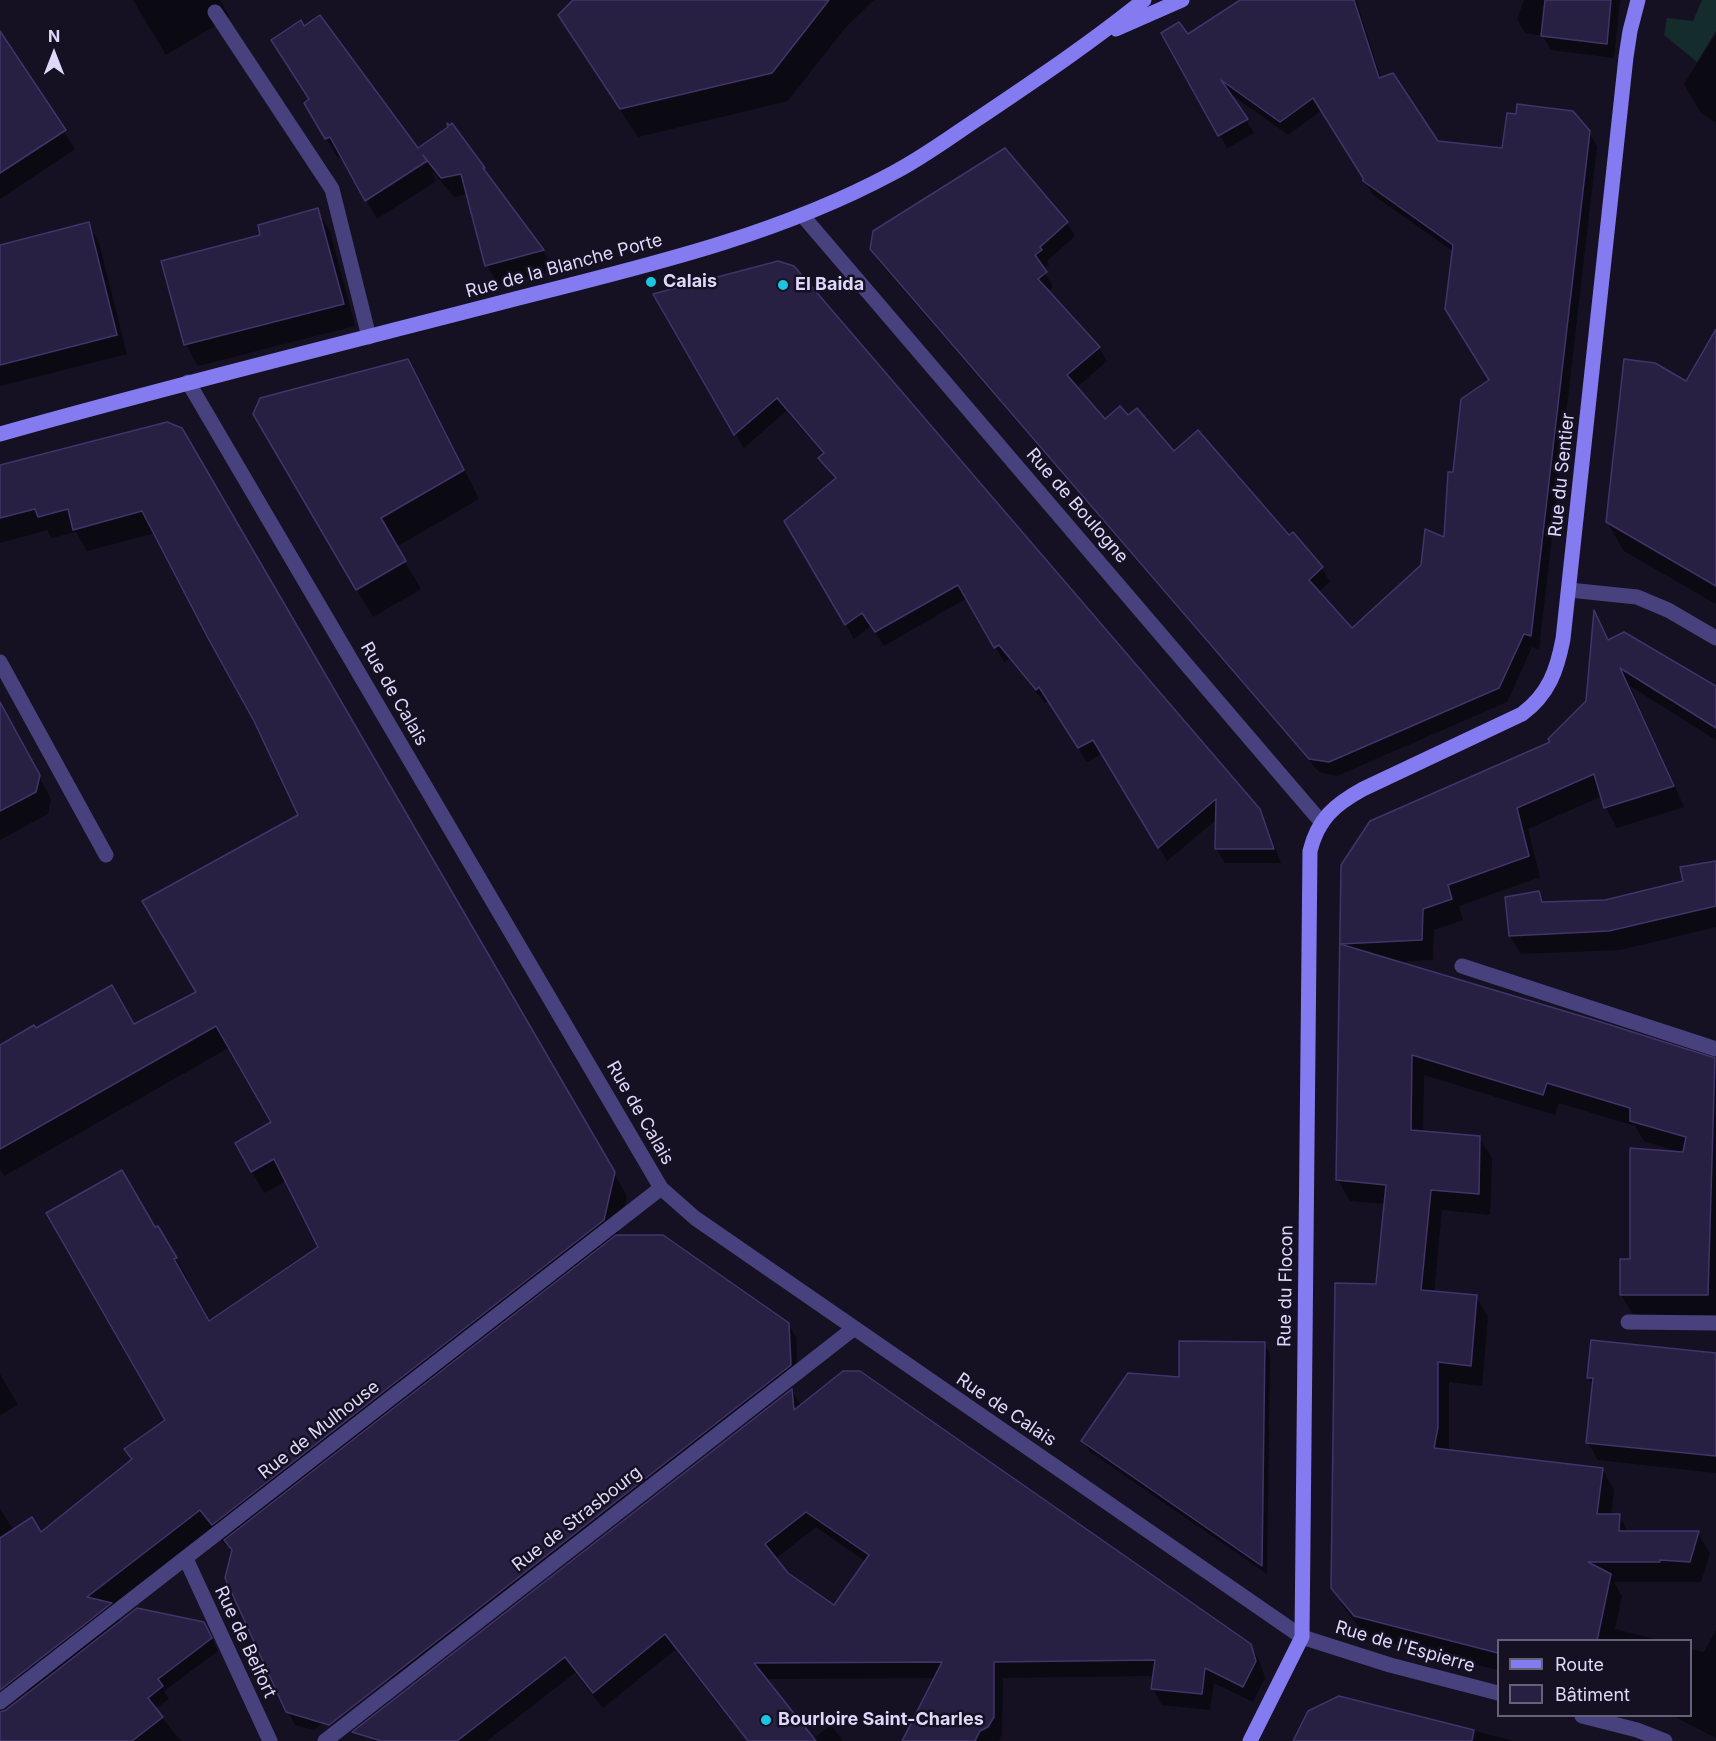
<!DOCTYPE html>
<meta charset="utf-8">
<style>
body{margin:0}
#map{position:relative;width:1716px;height:1741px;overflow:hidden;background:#151123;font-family:Inter,sans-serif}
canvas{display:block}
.legend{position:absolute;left:1497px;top:1639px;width:195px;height:78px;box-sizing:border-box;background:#151123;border:2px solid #656179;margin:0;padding:8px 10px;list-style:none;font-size:18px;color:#ded8fa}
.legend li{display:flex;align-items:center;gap:12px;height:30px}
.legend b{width:30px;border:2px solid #656179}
.north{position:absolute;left:24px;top:24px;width:60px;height:60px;-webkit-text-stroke:4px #151123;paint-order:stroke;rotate:0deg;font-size:16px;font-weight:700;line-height:24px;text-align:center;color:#ded8fa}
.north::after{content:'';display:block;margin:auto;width:21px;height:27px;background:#ded8fa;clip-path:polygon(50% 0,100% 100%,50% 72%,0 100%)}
</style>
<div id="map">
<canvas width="1716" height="1741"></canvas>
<ul class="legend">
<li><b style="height:8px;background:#837bef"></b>Route</li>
<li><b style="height:16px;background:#282042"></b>Bâtiment</li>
</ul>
<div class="north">N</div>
</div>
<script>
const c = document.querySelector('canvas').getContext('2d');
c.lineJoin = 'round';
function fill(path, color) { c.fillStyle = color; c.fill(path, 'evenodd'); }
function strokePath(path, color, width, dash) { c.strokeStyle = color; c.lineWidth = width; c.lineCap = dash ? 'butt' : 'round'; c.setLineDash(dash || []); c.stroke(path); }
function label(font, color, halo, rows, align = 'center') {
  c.font = font + ' Inter,sans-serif'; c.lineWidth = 5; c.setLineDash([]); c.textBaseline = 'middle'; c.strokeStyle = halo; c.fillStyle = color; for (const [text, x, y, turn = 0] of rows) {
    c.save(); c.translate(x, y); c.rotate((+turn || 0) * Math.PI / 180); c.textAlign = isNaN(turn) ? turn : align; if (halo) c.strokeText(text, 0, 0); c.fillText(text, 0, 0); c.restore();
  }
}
fill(new Path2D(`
 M1702 0H1716V31L1697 62 1664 35 1667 18 1693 21Z`), '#152c2d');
fill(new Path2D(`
 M133 0H220L230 17 166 55Z
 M575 0H874L845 28 788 101 638 137 576 44 560 15Z
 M1251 0H1356L1381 78 1437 142 1503 149 1588 131 1597 146 1539 649 1532 647 1507 702 1337 776 1319 772 880 263 871 249 1067 223 1075 236 1047 261 1049 265 1043 269 1053 287 1047 292 1099 348 1107 361 1076 388 1104 421 1128 417 1289 537 1292 534 1322 568 1330 582 1318 592 1352 631 1423 566 1446 539 1454 474 1491 381 1454 252 1373 195 1322 110 1288 135 1228 92 1254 133 1227 148 1163 34 1187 36Z
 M1524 0H1620L1614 58 1551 50 1543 36 1525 33 1517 19Z
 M0 34 75 149 0 199Z
 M1716 34V123L1701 113 1684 84Z
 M317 123 417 151 489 179 543 251 554 270 498 285 487 265 468 194 454 197 434 173 432 174 436 181 377 219 342 156 338 158Z
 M317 210 330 231 355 326 198 366 186 344 262 236Z
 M88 224 99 243 127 354 0 386V246Z
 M778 263 1258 810 1267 825 1281 863H1225L1216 849 1217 819 1167 861 1103 753 1087 762 1048 700 1045 703 1009 659 1004 662 967 598 884 646 871 626 854 639 786 521 835 480 820 458 824 455 786 411 744 448 655 295Z
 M1716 332V604L1624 551 1607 522Z
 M408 361 424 389 479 499 396 547 421 589 373 617 255 414Z
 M181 429 627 1196 617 1237 788 1324 796 1337 798 1378 400 1689 388 1674 314 1730 295 1725 288 1711 233 1552 228 1544 226 1546 214 1531 113 1608 121 1622 211 1636 218 1651 164 1691 169 1699 155 1709 181 1741H0L36 1693 0 1687V1509L14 1531 41 1534 132 1461 126 1449 167 1420 155 1229 171 1249 188 1280 185 1282 209 1323 320 1247 286 1181 264 1193 237 1144 273 1123 230 1047 4 1176 0 1169V1050L35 1030 134 1026 198 993 300 815 255 720 155 533 87 551 76 532 52 538 47 530 0 543V467Z
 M1595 615 1609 641 1716 688V740L1630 686 1684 807 1617 828 1606 808 1602 796 1528 829 1540 877 1459 906 1463 920 1434 930 1433 960 1398 962 1714 1060 1716 1063V1315H1633L1621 1294 1632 1260 1679 1152 1644 1141 1635 1126 1559 1103 1555 1115 1424 1075 1423 1132 1480 1138 1492 1159 1490 1215 1442 1210 1434 1293 1476 1296 1488 1317 1482 1386 1449 1382V1452L1602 1469 1614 1490 1611 1516H1619L1628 1532 1698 1533 1710 1553 1701 1582H1614L1622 1596 1615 1629 1658 1640H1498V1670L1367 1637 1345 1609 1333 1588 1377 1285 1385 1204 1350 1201 1338 1180 1342 865 1552 743 1587 702Z
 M0 704 51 799 48 814 0 840Z
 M1716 863V927L1620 950 1521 954 1510 936 1539 893 1545 904 1606 901 1685 882Z
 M1264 1344 1270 1354 1267 1574 1089 1451 1083 1441 1181 1378Z
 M1716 1355V1473L1598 1460 1588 1442 1594 1387 1588 1377Z
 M0 1374 18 1405 0 1415Z
 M792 1391 801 1406 1250 1645 1260 1662 1265 1678 1253 1702 1214 1683 1210 1710 1162 1705 1153 1689 1155 1676 1003 1678 1002 1734 999 1741H904L935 1678 765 1679 813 1739 831 1725 843 1741H747L675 1650 603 1708 575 1673 487 1741H371L414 1708ZM816 1527 866 1562 834 1608 787 1574 775 1559Z
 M1716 1630V1738L1673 1716H1690V1649L1704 1652Z
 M1340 1697 1514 1741H1295Z`), '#0007');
const building = new Path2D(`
 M573 0H829L772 73 620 109 558 15Z
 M1240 0H1354L1379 78 1393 73 1438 141 1502 148 1507 113 1516 114 1517 104 1573 111 1590 131 1531 636 1524 634 1499 688 1329 762 1309 759 870 249 873 231 1005 148 1068 222 1040 247 1042 250 1035 255 1047 272 1038 279 1100 347 1067 375 1105 419 1120 406 1128 415 1137 408 1174 451 1198 430 1289 535 1293 532 1323 567 1309 580 1352 628 1421 565 1425 529 1444 537 1448 472H1453L1461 399 1489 380 1445 309 1453 245 1363 181V178L1313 98 1280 122 1221 80 1248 119 1218 136 1161 33 1179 22 1188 34Z
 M1545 0H1611L1607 44 1541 36Z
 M320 15 418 148 448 127 447 123 450 125 452 123 485 168H483L544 250 485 266 461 174 441 178 423 155 427 161 365 201 330 137 325 139 304 103 309 99 271 40 301 20 304 26Z
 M0 31 66 130 0 173Z
 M318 208 344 304 184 345 161 261 260 235 258 225Z
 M89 222 117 335 0 365V245Z
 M778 261 794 266 1260 809 1274 849H1215L1216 799 1158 848 1093 740 1078 748 1039 687 1036 690 999 645 994 648 958 585 875 632 862 613 845 625 784 521 836 478 818 458 824 453 777 398 734 435 653 294Z
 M1716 329V586L1606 522 1624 359 1655 363 1686 381Z
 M408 359 464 470 381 518 406 561 356 590 253 414 260 398Z
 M167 422 182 428 615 1172 604 1220 212 1525 200 1510 87 1597 112 1603 0 1690V1538L32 1517 41 1532 132 1459 124 1449 165 1420 46 1213 122 1170 155 1227 158 1226 177 1258 174 1259 209 1321 318 1247 274 1159 251 1172 235 1143 271 1122 216 1026 0 1149V1045L34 1025 36 1028 112 985 134 1024 196 992 142 901 298 815 254 721 208 638 142 511 73 530 68 509 38 517 35 509 0 518V465Z
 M1594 610 1608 640 1624 632 1716 686V728L1620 668 1674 786 1604 808 1594 774 1517 808 1529 856 1448 885 1452 899 1423 909 1422 940 1340 944 1601 1022 1715 1058 1708 1295H1620V1259H1630V1148L1683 1152 1686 1137 1630 1121V1108L1547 1083 1543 1095 1412 1055 1411 1130 1480 1136 1479 1194 1431 1190 1421 1290 1477 1295 1471 1366 1438 1362V1427L1434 1448 1603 1468 1597 1514H1620L1619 1531H1699L1690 1562 1660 1560V1562H1588L1611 1574 1597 1641H1498V1653L1354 1616 1331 1588 1335 1283 1376 1284 1386 1185 1336 1180 1341 865 1370 821 1550 742 1548 739 1586 701Z
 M0 702 40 775 36 792 0 811Z
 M1716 861V906L1609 931 1509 936 1505 897 1539 891 1542 902 1605 900 1683 881 1680 867Z
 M616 1235H663L789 1323 791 1365 329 1725 286 1712 225 1578 232 1550 224 1540Z
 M1591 1340 1716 1353V1456L1586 1443 1593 1378H1587Z
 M1179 1341 1265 1342 1262 1566 1081 1441 1128 1373 1179 1377Z
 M843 1371H860L1251 1644 1256 1661 1243 1687 1205 1668 1202 1694 1151 1689 1155 1660 994 1662V1717L988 1727 980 1731 975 1741H902L942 1662 754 1663 816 1741H748L665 1634 593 1693 565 1657 457 1741H381L352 1732 792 1389 794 1410ZM806 1512 869 1555 834 1605 788 1573 765 1544Z
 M137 1608 204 1622 212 1638 158 1679 163 1686 148 1698 163 1717 132 1741H0V1712L6 1710Z
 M1339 1696 1474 1730 1472 1741H1293L1308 1711Z`);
fill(building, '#282042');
strokePath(building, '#42346b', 1.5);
strokePath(new Path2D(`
 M215 12 332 189 369 337
 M0 662 106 855
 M1462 966 1716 1049
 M1628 1322 1716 1323`), '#47427d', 15);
strokePath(new Path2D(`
 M802 215 1322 823
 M188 382 661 1188 695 1218 1302 1637 1390 1665 1498 1693
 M1569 590 1637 597 1668 610 1716 638
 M186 1559 270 1741
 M0 1702 661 1188
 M1582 1716 1637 1730 1665 1741
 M325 1741 853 1329`), '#47427d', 15);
strokePath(new Path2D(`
 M1116 29 1182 0
 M0 434C169 386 341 344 511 300 641 267 774 237 893 173 924 157 953 135 982 116 1037 79 1092 42 1144 0
 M1250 1741 1302 1637 1310 851C1318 819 1334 805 1363 789L1522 714C1549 694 1557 670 1563 639L1626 57 1630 31 1638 0`), '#837bef', 15);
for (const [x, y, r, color] of [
 [651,282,6,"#1bc6e3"],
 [783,285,6,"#1bc6e3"],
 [766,1720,6,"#1bc6e3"]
]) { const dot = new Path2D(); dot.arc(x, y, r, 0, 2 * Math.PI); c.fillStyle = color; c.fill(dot); strokePath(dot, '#151123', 2); }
label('18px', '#ded8fa', '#151123', [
 ["Rue de la Blanche Porte",564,266,-15],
 ["Rue du Sentier",1562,475,-84],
 ["Rue de Boulogne",1077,506,49],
 ["Rue de Calais",394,694,60],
 ["Rue de Calais",640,1113,60],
 ["Rue du Flocon",1286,1286,-89],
 ["Rue de Calais",1006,1410,34],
 ["Rue de Mulhouse",319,1430,-38],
 ["Rue de Strasbourg",577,1519,-38],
 ["Rue de Belfort",245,1642,65],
 ["Rue de l'Espierre",1405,1647,16]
]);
label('bold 18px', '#ded8fa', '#151123', [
 ["Calais",663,282],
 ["El Baida",795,285],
 ["Bourloire Saint-Charles",778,1720]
], 'left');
</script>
